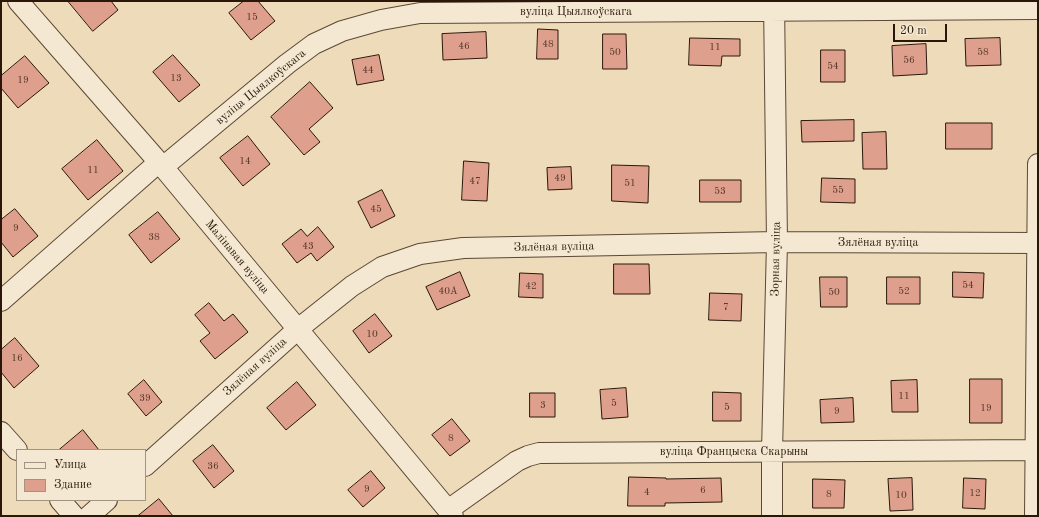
<!DOCTYPE html>
<meta charset="utf-8">
<style>
body{margin:0}
#map{position:relative;width:1039px;height:517px;overflow:hidden;background:#eedbba;font-family:"Old Standard TT",serif}
canvas{display:block}
.frame{position:absolute;inset:0;border:2px solid #2a1709;pointer-events:none}
.legend{position:absolute;left:16px;top:449px;width:130px;height:52px;box-sizing:border-box;background:#f4e8d2;border:1px solid #a39482;margin:0;padding:5px 7px;list-style:none;font-size:12px;color:#2a1709}
.legend li{display:flex;align-items:center;gap:8px;height:20px}
.legend b{width:20px;border:1px solid #a39482}
.scale{position:absolute;left:893px;top:24px;width:54px;height:18px;box-sizing:border-box;border:2px solid #2a1709;border-top:0;padding-left:5px;font-size:12px;line-height:14px;white-space:nowrap;color:#2a1709;-webkit-text-stroke:3px #f4e8d2;paint-order:stroke}
</style>
<div id="map">
<canvas width="1039" height="517"></canvas>
<div class="frame"></div>
<ul class="legend">
<li><b style="height:5px;background:#f4e8d2"></b>Улица</li>
<li><b style="height:11px;background:#df9f8d"></b>Здание</li>
</ul>
<div class="scale">20 m</div>
</div>
<script>
const c = document.querySelector('canvas').getContext('2d');
c.lineJoin = 'round';
function fill(path, color) { c.fillStyle = color; c.fill(path, 'evenodd'); }
function strokePath(path, color, width, dash) { c.strokeStyle = color; c.lineWidth = width; c.lineCap = dash ? 'butt' : 'round'; c.setLineDash(dash || []); c.stroke(path); }
function label(font, color, halo, rows, align = 'center') {
  c.font = font + ' "Old Standard TT",serif'; c.lineWidth = 3; c.setLineDash([]); c.textBaseline = 'middle'; c.strokeStyle = halo; c.fillStyle = color; for (const [text, x, y, turn = 0] of rows) {
    c.save(); c.translate(x, y); c.rotate((+turn || 0) * Math.PI / 180); c.textAlign = isNaN(turn) ? turn : align; if (halo) c.strokeText(text, 0, 0); c.fillText(text, 0, 0); c.restore();
  }
}
const building = new Path2D(`
 M68 1H111L118 10 93 31Z
 M244 1H258L275 21 251 40 229 13Z
 M538 29 558 30V59H537Z
 M486 32 487 58 443 60 442 34Z
 M603 34H626L627 69H603Z
 M690 38 740 39V56H722L721 66 689 65Z
 M1000 38 1001 65 966 66 965 39Z
 M926 44 927 74 893 76 892 46Z
 M821 50H845V82H821Z
 M173 55 200 85 179 102 153 72Z
 M379 55 384 80 357 85 352 60Z
 M25 56 49 83 18 108 1 88V76Z
 M310 82 333 108 309 129 320 142 304 155 271 117Z
 M854 120V141L802 142 801 121Z
 M946 123H992V149H946Z
 M886 132 887 169H863L862 133Z
 M248 136 270 164 243 186 220 158Z
 M97 140 123 171 88 200 62 169Z
 M464 161 489 163 487 201 462 200Z
 M612 165 649 166 648 203 612 201Z
 M571 167 572 189 548 190 547 168Z
 M822 178 855 179V203L821 202Z
 M700 180H741V202H700Z
 M382 190 395 216 371 228 358 202Z
 M15 209 38 236 13 257 1 242V220Z
 M158 212 180 239 151 263 129 235Z
 M318 227 334 247 317 261 311 253 297 263 282 244 301 229 307 236Z
 M614 264H649L650 294H614Z
 M460 272 470 296 437 310 426 287Z
 M953 272 984 273 983 298 953 297Z
 M520 273 543 274V298L519 297Z
 M820 277H847V307H821Z
 M887 277H920V304H887Z
 M710 293 742 294 741 321 709 320Z
 M209 303 224 321 233 314 248 332 215 359 200 341 210 333 195 315Z
 M375 314 392 336 369 353 353 331Z
 M15 338 39 366 14 388 1 372V350Z
 M970 379H1002V423H970Z
 M144 380 162 402 146 416 128 394Z
 M917 380 918 412H892L891 381Z
 M297 382 316 405 286 430 267 408Z
 M626 388 628 417 602 419 600 390Z
 M713 392 741 393V421H713Z
 M530 393H555V417H530Z
 M853 398 854 422 821 423 820 400Z
 M452 419 470 441 450 456 432 435Z
 M83 430 99 450H59Z
 M213 445 234 471 214 488 193 461Z
 M371 471 385 488 363 507 348 490Z
 M629 477 666 478V479L721 478 722 502 665 503V506H628Z
 M912 478 913 510 890 511 888 479Z
 M964 478 986 479 985 509 963 508Z
 M813 479 845 480 844 508H813Z
 M159 499 173 516H138Z`);
fill(building, '#df9f8d');
strokePath(building, '#2a1709', 1);
const street = new Path2D(`
 M18 1 163 167 453 516
 M163 167 287 64 314 44 342 31 381 20 420 13 1038 9
 M1 301 159 162
 M1 432 17 450
 M145 466 298 329 352 286 382 267 420 254 463 248 777 242 1038 243
 M60 500 74 516
 M448 510 517 461 528 456 539 453 1038 450
 M89 516 107 500
 M772 516V452L777 242 774 1
 M1035 516 1038 164`);
strokePath(street, '#5b4835', 22);
strokePath(street, '#f4e8d2', 20);
label('10px', '#57392a', null, [
 ["15",252,17],
 ["48",548,44],
 ["46",464,46],
 ["11",715,47],
 ["50",615,52],
 ["58",983,52],
 ["56",909,60],
 ["54",833,66],
 ["44",368,70],
 ["13",176,78],
 ["19",23,80],
 ["14",245,161],
 ["11",93,170],
 ["49",560,178],
 ["47",475,181],
 ["51",630,183],
 ["55",838,190],
 ["53",720,191],
 ["45",376,209],
 ["9",16,228],
 ["38",154,237],
 ["43",308,246],
 ["54",968,285],
 ["42",531,286],
 ["40А",448,291],
 ["52",904,291],
 ["50",834,292],
 ["7",726,307],
 ["10",372,334],
 ["16",17,358],
 ["11",904,396],
 ["39",145,398],
 ["5",614,403],
 ["3",543,405],
 ["5",727,407],
 ["19",986,408],
 ["9",837,411],
 ["8",451,438],
 ["36",213,466],
 ["9",367,489],
 ["6",703,490],
 ["4",647,492],
 ["12",975,493],
 ["8",829,494],
 ["10",901,495]
]);
label('12px', '#2a1709', '#f4e8d2', [
 ["вуліца Цыялкоўскага",576,12],
 ["вуліца Цыялкоўскага",261,87,-39],
 ["Зялёная вуліца",878,243],
 ["Зялёная вуліца",554,247,-1],
 ["Малінавая вуліца",237,257,50],
 ["Зорная вуліца",776,259,-89],
 ["Зялёная вуліца",255,367,-42],
 ["вуліца Францыска Скарыны",734,452]
]);
</script>
